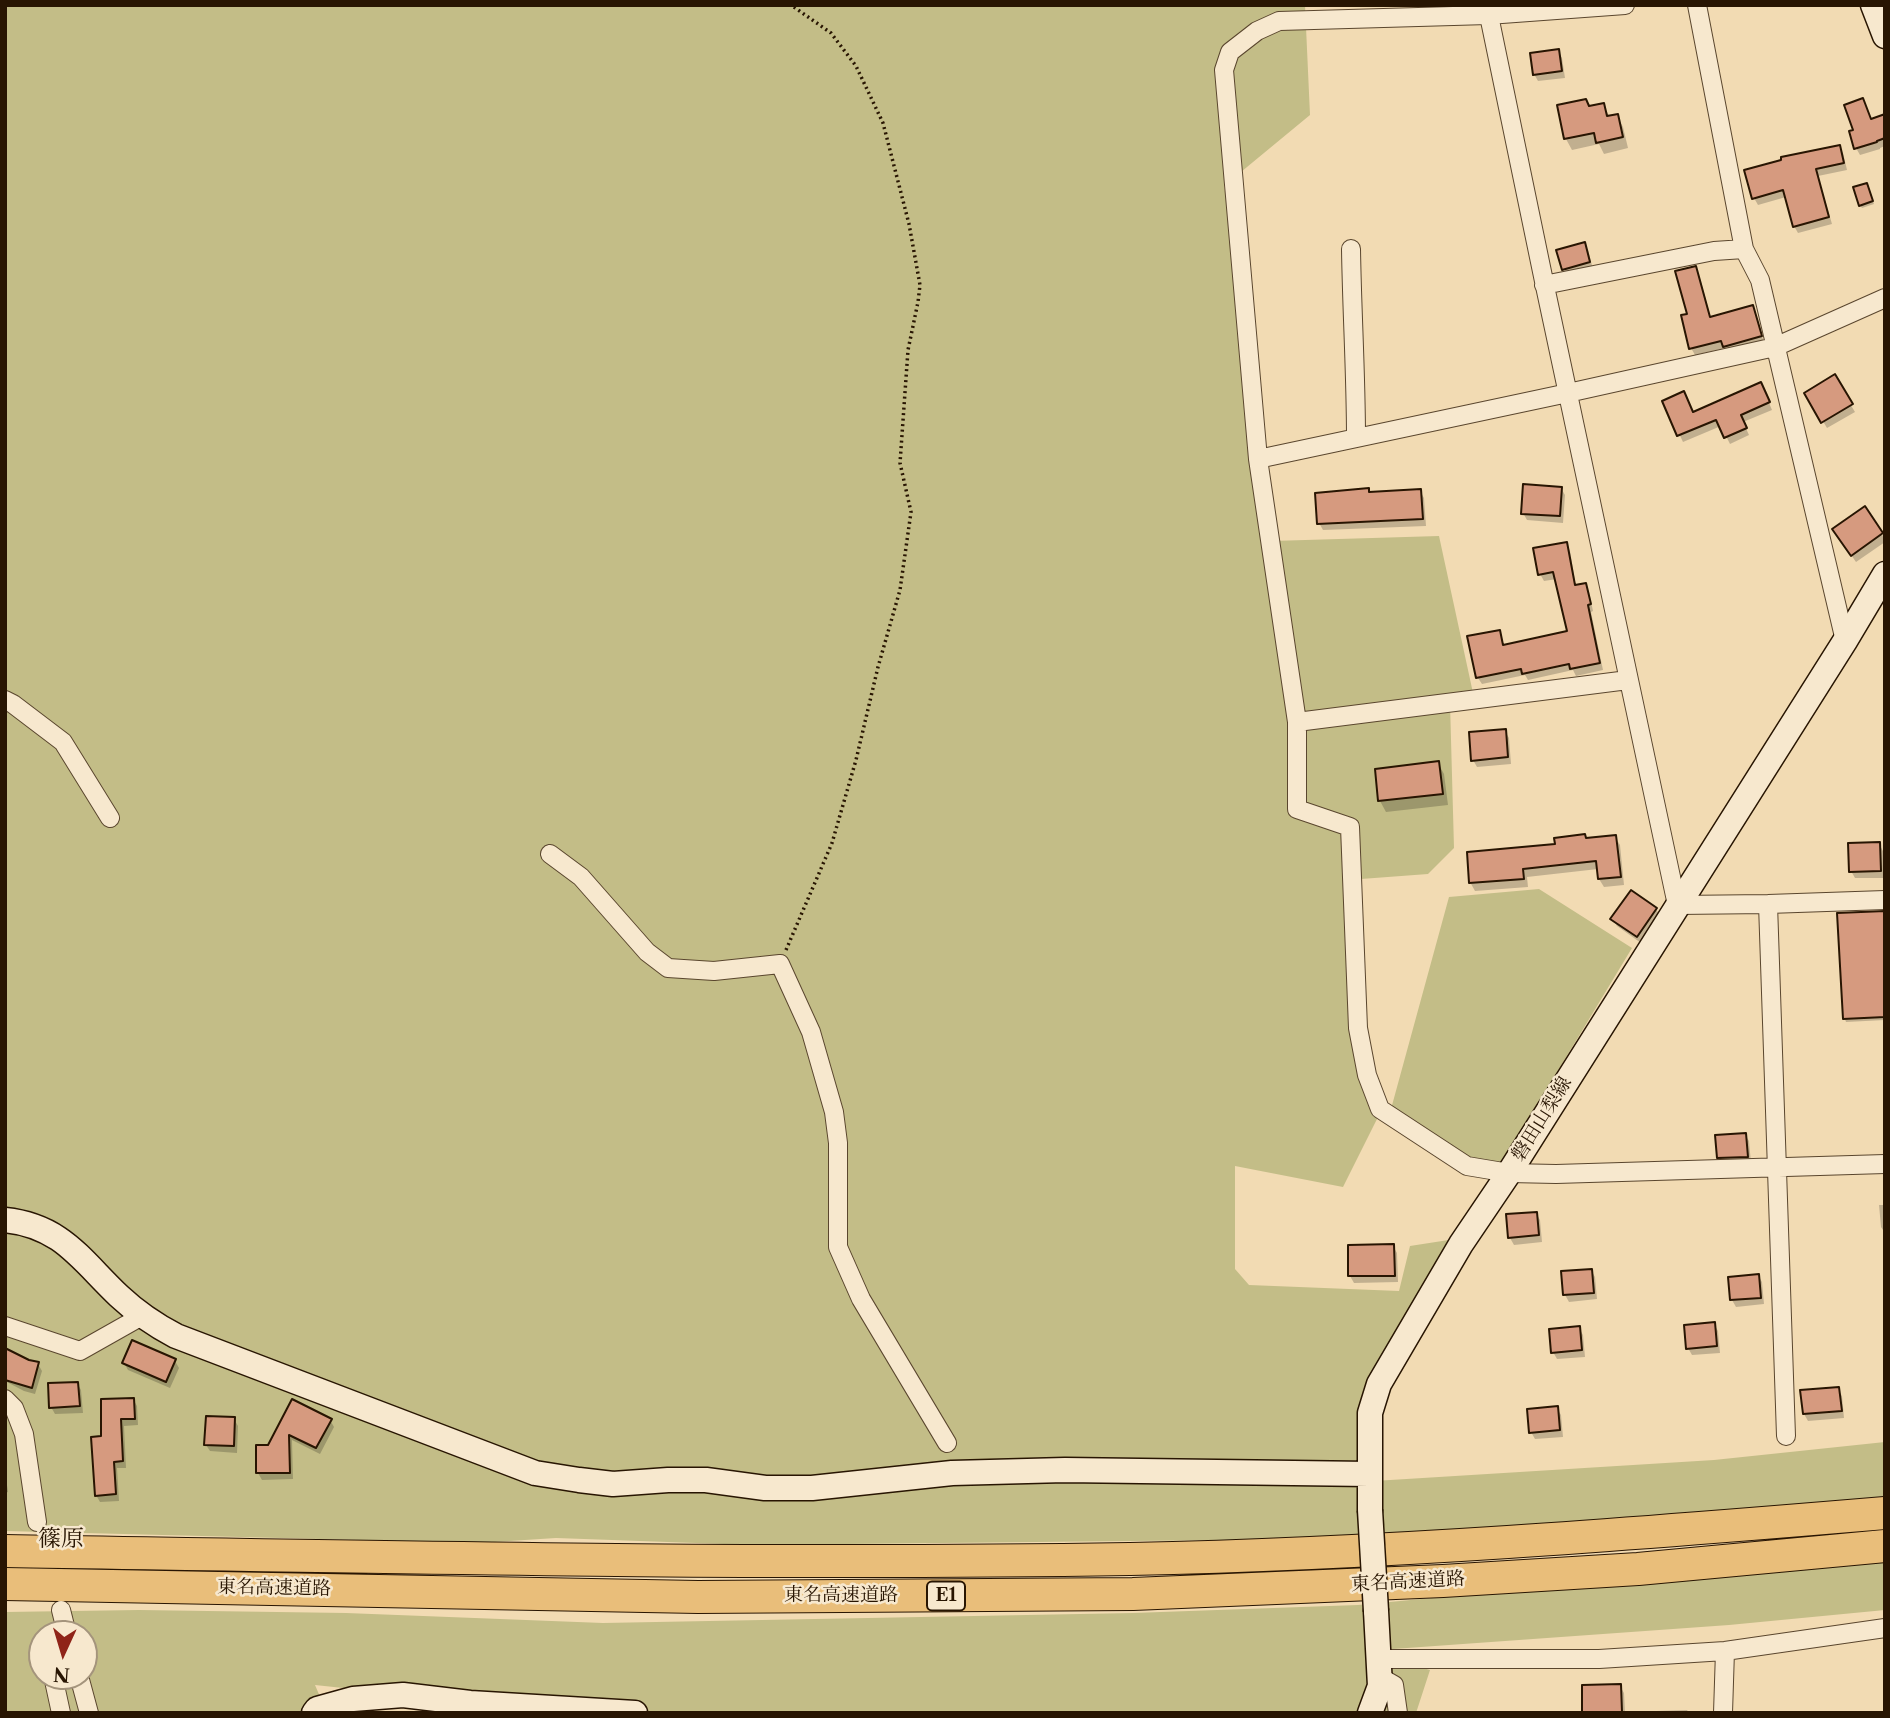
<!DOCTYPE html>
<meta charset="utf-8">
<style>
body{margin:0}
#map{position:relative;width:1890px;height:1718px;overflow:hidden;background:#f2dbb3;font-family:"Libre Caslon Text",serif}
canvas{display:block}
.frame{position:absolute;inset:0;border:7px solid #281502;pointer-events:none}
.north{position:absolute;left:28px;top:1620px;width:70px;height:70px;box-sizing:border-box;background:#f7e8ce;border:2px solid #a4947c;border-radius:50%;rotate:184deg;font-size:19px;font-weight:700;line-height:28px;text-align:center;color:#281502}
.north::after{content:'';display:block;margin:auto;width:24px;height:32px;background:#8f2418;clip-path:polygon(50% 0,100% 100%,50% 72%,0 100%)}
</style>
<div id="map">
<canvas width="1890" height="1718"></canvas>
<div class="frame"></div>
<div class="north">N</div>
</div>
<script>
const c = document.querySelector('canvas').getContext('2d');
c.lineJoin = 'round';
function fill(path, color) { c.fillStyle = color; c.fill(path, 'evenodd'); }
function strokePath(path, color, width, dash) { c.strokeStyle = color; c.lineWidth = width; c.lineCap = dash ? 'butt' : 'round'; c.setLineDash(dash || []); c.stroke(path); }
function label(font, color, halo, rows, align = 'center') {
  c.font = font + ' "Libre Caslon Text","Noto Serif JP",serif'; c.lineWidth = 5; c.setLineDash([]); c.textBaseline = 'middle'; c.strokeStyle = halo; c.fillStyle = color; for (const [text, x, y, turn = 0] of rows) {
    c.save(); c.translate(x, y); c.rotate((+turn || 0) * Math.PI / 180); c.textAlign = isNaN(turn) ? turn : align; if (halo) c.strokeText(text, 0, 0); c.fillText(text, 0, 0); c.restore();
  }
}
fill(new Path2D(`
 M5 5H1305L1310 115 1224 186 1243 285 1272 541 1439 536 1473 693 1450 703 1454 848 1428 874 1361 879 1350 827 1356 994 1378 1117 1343 1187 1235 1166V1269L1249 1285 1399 1291 1410 1246 1455 1239 1381 1380 1358 1482 1714 1460 1885 1442V1501L1321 1539 752 1545 556 1538 478 1543 5 1531Z
 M1539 889 1632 948 1501 1165 1463 1163 1391 1109 1449 897Z
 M1885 1555V1610L1729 1625 1365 1651 1430 1670 1416 1713H578L315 1685 327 1713H5V1612L139 1610 346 1613 603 1623 1133 1613 1358 1605ZM42 1634H84V1676H42Z`), '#c3bd87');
fill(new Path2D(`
 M1558 51 1562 58 1565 78 1538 81 1534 74Z
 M1603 105 1610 117 1617 116 1623 127 1628 148 1604 154 1599 144 1572 150 1566 139 1589 108Z
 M1885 116V146L1880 148V149L1860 155 1856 148 1855 132 1871 121Z
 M1839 146 1843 153 1847 170 1818 176 1832 224 1798 233 1794 226 1786 197 1758 205 1754 198Z
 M1868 188 1874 204 1862 208 1860 205Z
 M1584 244 1588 250 1593 269 1568 276 1564 269Z
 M1695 268 1699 275 1711 318 1752 307 1756 314 1764 343 1728 353 1725 348 1695 355 1691 348 1689 315Z
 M1834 377 1855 412 1827 428 1806 393Z
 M1764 391 1772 410 1743 422 1749 435 1730 444 1721 426 1683 442 1664 402 1693 414Z
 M1561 488 1565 495 1563 523 1527 520 1523 513Z
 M1368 490 1370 493 1420 491 1424 498 1426 526 1323 530 1319 523Z
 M1864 509 1882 534 1885 542 1856 562 1838 536Z
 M1566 544 1570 551 1576 587 1585 585 1589 592 1593 611 1591 612 1603 670 1576 676 1573 670 1528 680 1525 675 1482 684 1478 678 1499 632 1504 646 1569 632 1557 579 1544 581 1540 574Z
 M1505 731 1509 738 1511 764 1477 767 1473 760Z
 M1438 763 1444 774 1448 805 1386 812 1380 801Z
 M1615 837 1620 845 1624 885 1604 887 1599 879 1598 869 1527 877 1528 887 1475 891 1470 882 1557 846 1586 839Z
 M1879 844 1883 851 1884 878H1855L1851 871Z
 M1656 909 1660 916 1641 943 1617 926 1613 919Z
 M1885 913V1020L1846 1022 1845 1019 1839 915Z
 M1745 1135 1749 1141 1751 1163 1723 1164 1719 1157Z
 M1879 1205H1885V1233L1881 1227Z
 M1536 1213 1540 1220 1542 1242 1514 1245 1510 1238Z
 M1393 1246 1397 1253 1398 1282 1354 1283 1350 1276Z
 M1591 1270 1595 1277 1597 1299 1569 1302 1565 1295Z
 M1758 1275 1762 1282 1764 1304 1736 1307 1732 1300Z
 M1714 1324 1718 1331 1720 1353 1692 1355 1688 1348Z
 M1579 1328 1583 1335 1585 1357 1557 1359 1553 1352Z
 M5 1350 38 1364 42 1371 35 1394 24 1391 5 1381Z
 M175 1361 179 1368 170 1388 128 1370 124 1363Z
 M77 1383 81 1390 83 1413 55 1414 51 1407Z
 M1838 1389 1842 1396 1844 1418 1808 1421 1804 1414 1802 1392Z
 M133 1399 137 1406 138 1425 124 1426 126 1468H117L119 1501 100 1502 96 1495 103 1438Z
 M293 1401 330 1420 334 1427 320 1454 292 1440 293 1479 262 1480 258 1473Z
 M1557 1408 1561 1415 1563 1437 1535 1439 1531 1432Z
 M234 1419 238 1426 237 1453 210 1451 206 1445Z
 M5 1471 8 1492 5 1493Z
 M1620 1686 1624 1693 1625 1712 1687 1710 1689 1713H1584Z`), '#0003');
const building = new Path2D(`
 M1559 49 1562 71 1533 75 1530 53Z
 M1863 98 1871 119 1885 114V138L1877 141V142L1854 149 1849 131 1853 130 1844 105Z
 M1586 99 1589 106 1604 103 1607 116 1618 114 1623 137 1596 143 1594 133 1564 139 1557 105Z
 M1840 145 1844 163 1816 169 1829 217 1793 227 1783 190 1752 199 1744 170 1781 160V157Z
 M1867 183 1873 201 1859 206 1853 187Z
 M1585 242 1590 262 1562 270 1556 250Z
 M1696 266 1710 317 1753 305 1762 336 1723 347 1721 341 1689 349 1681 315 1687 314 1675 271Z
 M1835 374 1853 404 1821 423 1804 393Z
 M1761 382 1770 402 1741 415 1747 428 1724 438 1716 420 1677 436 1662 401 1684 391 1693 412Z
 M1523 484 1562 487 1560 516 1521 514Z
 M1369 488V492L1421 489 1423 519 1317 524 1315 493Z
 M1865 506 1883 533 1851 556 1832 529Z
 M1567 542 1575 585 1586 583 1591 604 1588 605 1600 663 1570 669 1569 664 1522 674 1521 669 1476 678 1467 636 1500 630 1503 645 1567 631 1553 572 1538 575 1533 548Z
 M1506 729 1508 757 1471 761 1469 732Z
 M1439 761 1443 794 1378 801 1375 769Z
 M1585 834 1586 838 1616 835 1621 877 1598 879 1596 861 1523 869 1524 879 1469 883 1467 852 1555 844 1554 838Z
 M1880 842 1881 871 1849 872 1848 843Z
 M1631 890 1657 908 1637 937 1610 919Z
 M1885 911V1017L1843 1019 1837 913Z
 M1746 1133 1748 1157 1717 1158 1715 1135Z
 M1537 1212 1539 1235 1508 1238 1506 1214Z
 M1394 1244 1395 1276H1348V1245Z
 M1592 1269 1594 1293 1563 1295 1561 1271Z
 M1759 1274 1761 1298 1730 1300 1728 1277Z
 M1715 1322 1717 1346 1686 1349 1684 1325Z
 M1580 1326 1582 1350 1551 1353 1549 1329Z
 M132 1340 176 1359 166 1382 122 1363Z
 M5 1348 29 1360 39 1362 32 1388 5 1380Z
 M78 1382 80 1406 49 1408 48 1383Z
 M1839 1387 1842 1411 1803 1414 1800 1390Z
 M134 1398 135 1419H121L123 1461 114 1462 116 1494 95 1496 91 1437 101 1436V1399Z
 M292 1399 332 1419 316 1448 289 1435 290 1473H256V1445H268Z
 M1558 1406 1560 1430 1529 1433 1527 1409Z
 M206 1416 235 1417 234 1446 204 1445Z
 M1621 1684 1622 1712 1582 1713V1685Z`);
fill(building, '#d69a7f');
strokePath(building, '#281502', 2);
const street = new Path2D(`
 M1625 5 1488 15 1279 21 1257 31 1230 52 1224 70 1258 459 1297 722V809L1350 827 1358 1028 1367 1075 1380 1109 1467 1166 1509 1173 1556 1174 1885 1164
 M1697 5 1744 249 1760 280 1845 641
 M1487 6 1546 291 1677 905 1768 904 1885 900
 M1351 249C1352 313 1356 375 1356 438
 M1544 285 1714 251 1744 249
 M1258 459 1568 393 1775 347 1885 298
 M5 700 13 704 63 742 110 818
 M1297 722 1628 680
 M550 854 581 877 647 952 668 968 714 971 780 964 811 1032 834 1112 838 1143V1247L861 1299 947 1443
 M1768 904 1786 1436
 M5 1326 80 1351 142 1316
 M5 1399 14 1408 24 1434 37 1522
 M61 1610 67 1634
 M1379 1659H1599L1725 1651 1885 1628
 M53 1676 61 1713
 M79 1676 89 1713
 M1380 1677 1394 1685 1398 1713
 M1723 1713 1725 1651`);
const secondary = new Path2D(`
 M1873 5 1885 36
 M5 1220C62 1226 81 1260 119 1296 136 1312 155 1325 176 1336L535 1473 579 1480 613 1484 668 1480H706L765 1488H812L952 1473 1065 1470 1369 1474
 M1370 1510V1413L1379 1384 1461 1244 1509 1173 1845 641 1885 574
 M314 1713 317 1709 353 1699 403 1695 470 1703 635 1713
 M1370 1713 1380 1686 1376 1611`);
const highway = new Path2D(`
 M5 1551C380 1557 755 1565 1130 1559 1382 1554 1634 1534 1885 1513
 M5 1584 698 1597 1133 1594 1443 1581 1638 1569 1885 1546`);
strokePath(street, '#5a462e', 20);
strokePath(secondary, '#281502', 27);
strokePath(highway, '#281502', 34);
strokePath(new Path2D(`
 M786 950 832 843 856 760 878 667 900 590 911 512 900 463 908 350 918 302 920 285 909 224 883 123 856 66 831 33 791 5`), '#281502', 3.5, [2, 3.5]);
strokePath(street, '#f7e8ce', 18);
strokePath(secondary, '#f7e8ce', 24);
strokePath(highway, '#e9be7a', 32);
const secondaryBridge = new Path2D(`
 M1370 1510 1376 1611`);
strokePath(secondaryBridge, '#281502', 27, []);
strokePath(secondaryBridge, '#f7e8ce', 24);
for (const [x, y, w] of [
 [946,1596,38]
]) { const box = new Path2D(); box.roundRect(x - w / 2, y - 14.5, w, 29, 5); c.fillStyle = '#f7e8ce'; c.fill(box); strokePath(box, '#281502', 2); }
label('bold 18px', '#281502', null, [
 ["E1",946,1596]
]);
label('19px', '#281502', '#f7e8ce', [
 ["磐田山梨線",1542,1119,-58],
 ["東名高速道路",1408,1582,-3],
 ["東名高速道路",274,1588,1],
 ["東名高速道路",841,1596]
]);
label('23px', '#281502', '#f7e8ce', [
 ["篠原",61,1539]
]);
</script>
